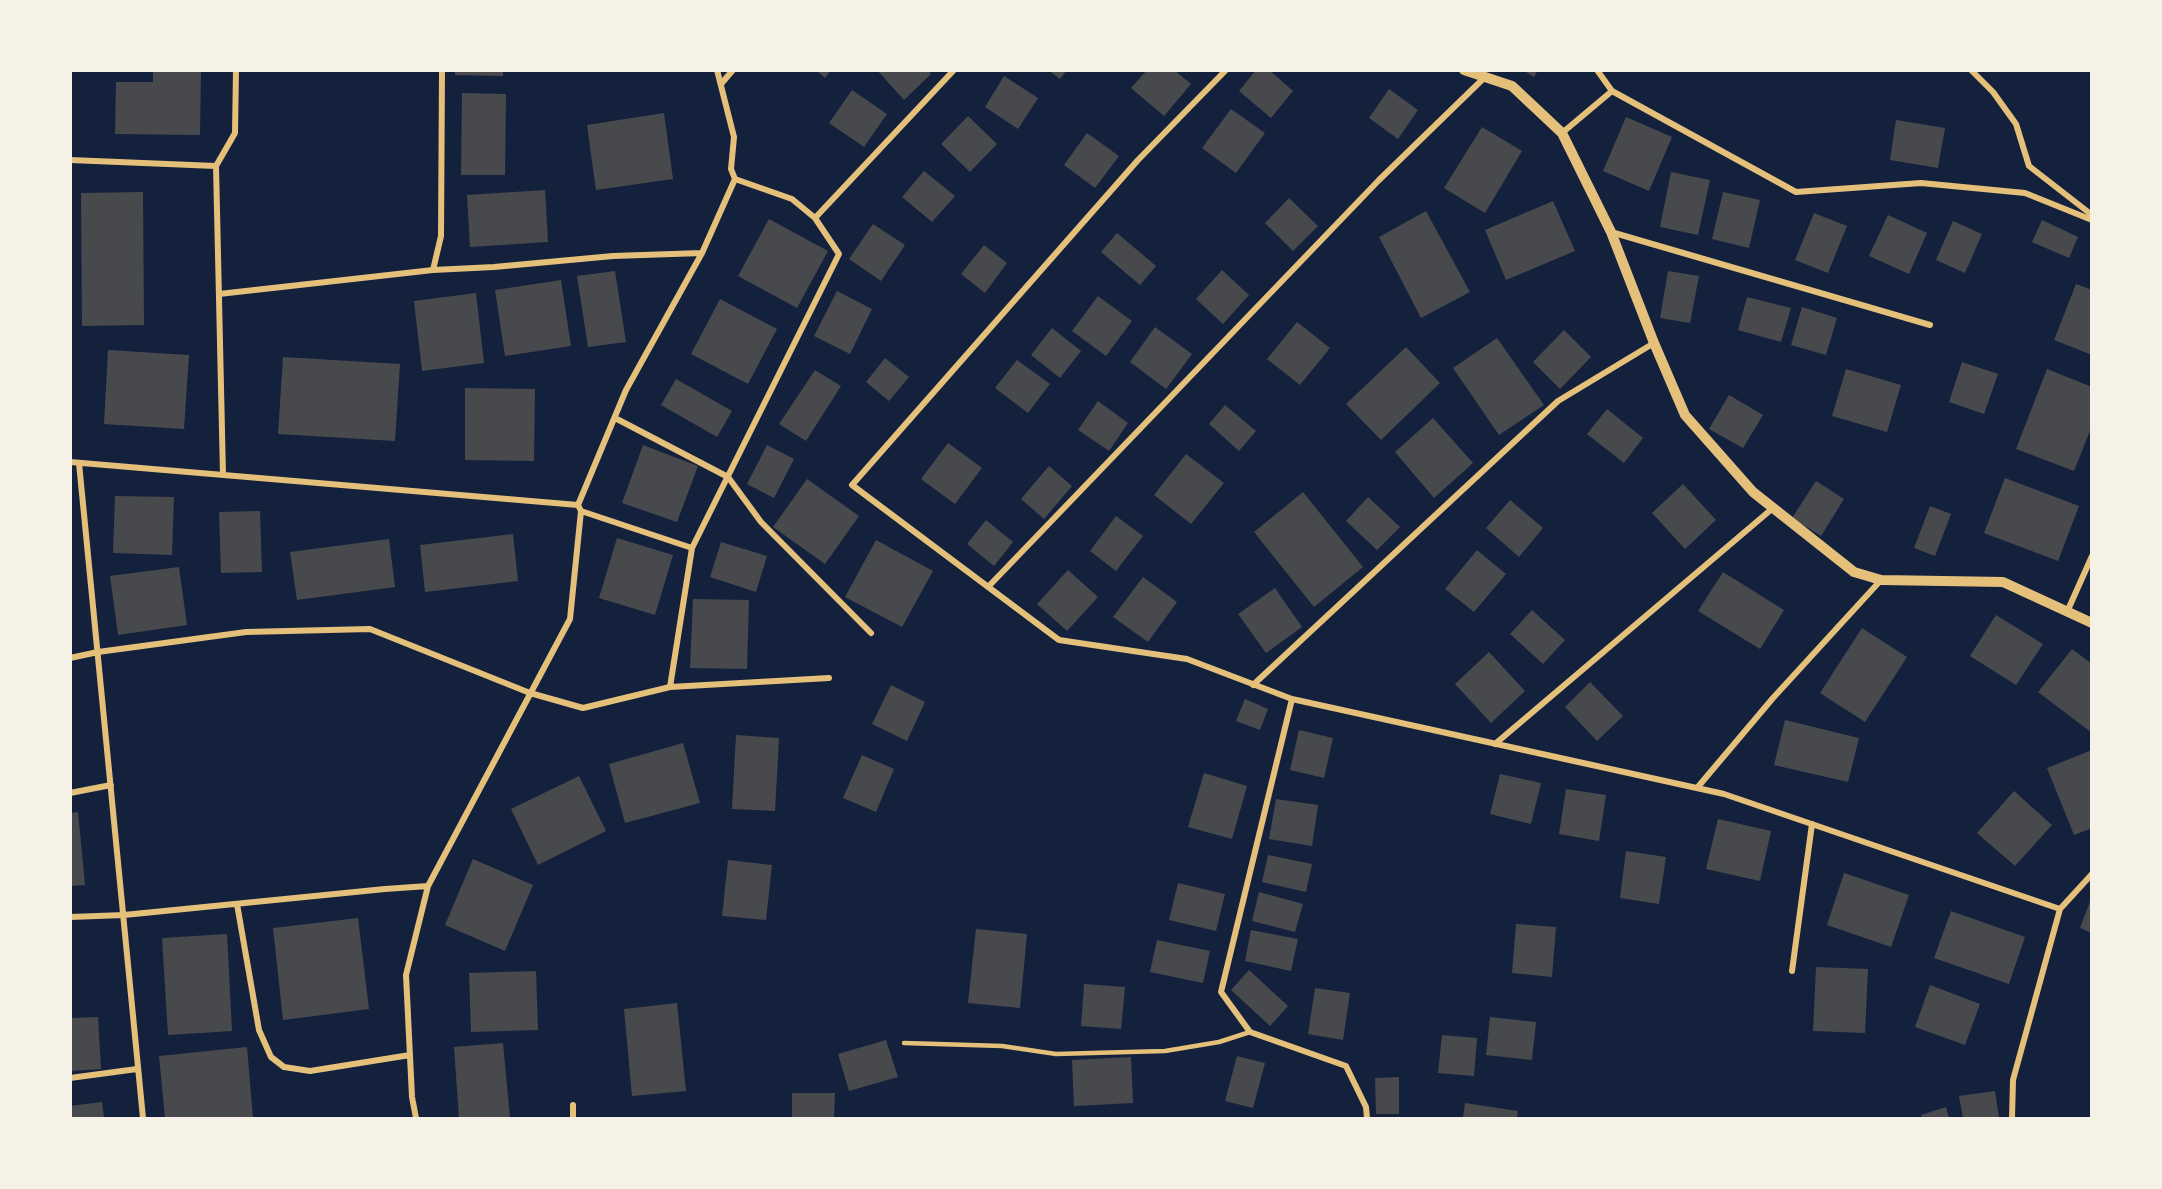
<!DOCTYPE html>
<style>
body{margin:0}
#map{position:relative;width:2162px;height:1189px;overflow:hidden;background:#14213d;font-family:Signika,sans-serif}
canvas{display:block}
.frame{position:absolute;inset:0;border:72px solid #f6f1e7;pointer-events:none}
</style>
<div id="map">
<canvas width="2162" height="1189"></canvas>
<div class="frame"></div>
</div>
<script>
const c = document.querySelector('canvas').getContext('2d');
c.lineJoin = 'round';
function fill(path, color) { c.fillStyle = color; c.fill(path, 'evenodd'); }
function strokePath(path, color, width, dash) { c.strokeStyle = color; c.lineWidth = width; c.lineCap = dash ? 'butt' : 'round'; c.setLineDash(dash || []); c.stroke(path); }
fill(new Path2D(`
 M153 70H201L200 135 115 134 116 82H153Z
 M455 70H503V76L455 75Z
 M816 70H831L825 78Z
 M877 70H928L931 74 904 100Z
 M1048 70H1067L1060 79Z
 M1147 70H1174L1191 84 1164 116 1131 88Z
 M1256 70H1269L1293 91 1271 118 1239 91Z
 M1523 70H1538L1534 77Z
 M1004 76 1038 98 1018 129 985 107Z
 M1389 89 1418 110 1398 139 1369 118Z
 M852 90 887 114 864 147 829 123Z
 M462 93 506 94 505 175H461Z
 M1231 109 1265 133 1236 173 1202 148Z
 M664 113 673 179 596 190 587 125Z
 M968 116 997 144 970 172 941 144Z
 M1626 117 1672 137 1649 191 1603 171Z
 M1896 120 1945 128 1938 168 1890 160Z
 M1482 127 1522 151 1485 213 1444 188Z
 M1087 133 1119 156 1095 188 1064 165Z
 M924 171 955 196 932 222 902 197Z
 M1671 172 1710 180 1698 235 1660 227Z
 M545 190 548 242 470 247 467 195Z
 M143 192 144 325 82 326 81 193Z
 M1723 192 1760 200 1749 248 1712 239Z
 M1289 198 1318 226 1293 251 1265 223Z
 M1553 201 1575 251 1506 280 1485 230Z
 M1426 211 1470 292 1421 318 1379 237Z
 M1814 213 1847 226 1828 273 1795 260Z
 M1888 215 1927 233 1909 274 1869 256Z
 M769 219 828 251 797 308 738 276Z
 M2042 220 2078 237 2069 258 2032 242Z
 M1953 221 1982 234 1965 273 1936 260Z
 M873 224 905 245 881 281 849 259Z
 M1117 233 1156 266 1140 285 1101 252Z
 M984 245 1007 263 985 293 961 274Z
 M1222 270 1249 295 1223 324 1196 299Z
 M615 271 626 342 588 347 577 276Z
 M1668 271 1699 276 1690 323 1660 318Z
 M561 280 571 346 505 356 495 290Z
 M2076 284 2092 290V355L2054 340Z
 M837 291 872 309 850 354 814 336Z
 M476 293 484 363 422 371 414 301Z
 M1098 296 1132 321 1106 356 1072 331Z
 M1747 297 1791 308 1781 342 1738 330Z
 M720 299 777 329 748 384 691 354Z
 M1802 307 1837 318 1826 355 1791 345Z
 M1297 322 1330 348 1300 385 1267 359Z
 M1155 327 1192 354 1166 389 1130 362Z
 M1052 328 1081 351 1060 378 1031 355Z
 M1564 330 1591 357 1560 389 1533 362Z
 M1497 338 1544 405 1499 435 1453 368Z
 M1406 347 1440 383 1381 440 1346 404Z
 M108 350 189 355 184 429 104 424Z
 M283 357 400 364 395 441 278 434Z
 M885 358 909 377 889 401 866 382Z
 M1017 360 1050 384 1028 413 995 388Z
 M1962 362 1998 374 1984 414 1949 402Z
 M1846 369 1901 385 1887 432 1832 416Z
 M2047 369 2092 387V426L2074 471 2016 449Z
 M815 370 841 386 806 441 779 424Z
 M676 379 732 411 717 437 661 405Z
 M465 388 535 389 534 461 465 460Z
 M1729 395 1763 415 1743 448 1709 429Z
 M1098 401 1128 423 1109 451 1078 430Z
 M1225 405 1256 431 1239 451 1209 424Z
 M1607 409 1643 438 1624 463 1587 434Z
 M1433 418 1473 463 1434 498 1395 452Z
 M948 443 982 468 955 504 921 479Z
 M643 445 698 466 677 522 622 503Z
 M767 445 794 459 774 498 747 484Z
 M1186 454 1224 483 1191 524 1154 495Z
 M1049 466 1072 486 1044 519 1021 499Z
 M2005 478 2079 506 2058 561 1984 533Z
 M807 479 859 516 825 564 773 527Z
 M1816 481 1844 499 1821 536 1792 518Z
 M1683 484 1716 520 1685 549 1652 513Z
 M1303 492 1363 567 1314 607 1254 532Z
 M115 496 174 497 172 555 113 553Z
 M1368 497 1400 527 1377 550 1346 521Z
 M1510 500 1543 528 1519 557 1486 528Z
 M1930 506 1951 514 1935 556 1914 548Z
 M260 511 262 572 221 573 219 512Z
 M1116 516 1143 536 1116 571 1090 551Z
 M986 520 1013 542 994 566 967 544Z
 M513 534 518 581 425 592 420 545Z
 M617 538 673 555 655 615 599 598Z
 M389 539 395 587 297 600 290 552Z
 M876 540 933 571 902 627 845 597Z
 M721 542 767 556 756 592 710 577Z
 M1477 550 1506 574 1474 612 1445 589Z
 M179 567 187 625 118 635 110 576Z
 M1068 570 1098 597 1067 631 1037 604Z
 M1723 572 1784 610 1760 649 1698 611Z
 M1143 577 1177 602 1148 642 1113 617Z
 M1275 588 1302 627 1266 653 1238 614Z
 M693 599 749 600 747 669 690 668Z
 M1532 610 1565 640 1543 664 1510 634Z
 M1996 615 2043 644 2016 685 1970 656Z
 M1862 628 1907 657 1865 722 1820 693Z
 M2072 649 2092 664V733L2038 692Z
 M1489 652 1525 691 1491 723 1455 684Z
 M1590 682 1623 716 1597 741 1565 707Z
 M891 685 925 702 907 741 872 724Z
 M1245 699 1268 709 1260 730 1236 721Z
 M1785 720 1859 738 1848 782 1774 765Z
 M1299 730 1333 738 1324 778 1290 770Z
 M736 735 779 738 775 811 732 809Z
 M683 743 700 803 625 823 609 764Z
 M2092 750V828L2074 835 2047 768Z
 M862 755 894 769 876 812 843 798Z
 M1204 773 1247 786 1232 839 1188 827Z
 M1500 774 1541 783 1531 824 1490 814Z
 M579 776 606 831 538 865 511 809Z
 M1566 789 1606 795 1599 841 1559 834Z
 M2014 791 2052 825 2015 866 1977 833Z
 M1276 799 1318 805 1312 846 1269 839Z
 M78 812 85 885 70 886V813Z
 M1718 819 1771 831 1760 881 1706 869Z
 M1626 851 1666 857 1659 904 1620 898Z
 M1268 855 1312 864 1306 892 1262 882Z
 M473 859 533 885 505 951 445 925Z
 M728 860 772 865 766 920 722 916Z
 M1844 873 1909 895 1891 947 1827 925Z
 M1178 883 1225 894 1216 931 1169 920Z
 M1259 892 1303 904 1295 932 1252 921Z
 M2091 899H2092V933L2080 928Z
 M1951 911 2025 937 2009 984 1934 958Z
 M358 918 369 1009 283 1020 273 928Z
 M1516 924 1556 927 1552 977 1512 973Z
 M976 929 1027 934 1020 1008 968 1003Z
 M1251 930 1298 939 1291 971 1245 961Z
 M227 934 232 1031 168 1035 162 938Z
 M1157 940 1210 951 1203 983 1150 972Z
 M1816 967 1868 969 1865 1033 1813 1031Z
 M1249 970 1288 1006 1270 1026 1231 990Z
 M536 971 538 1030 471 1032 469 973Z
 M1084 984 1125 987 1121 1029 1081 1026Z
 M1930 985 1980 1004 1965 1045 1915 1027Z
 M1315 988 1350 993 1343 1040 1308 1034Z
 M677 1003 686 1091 632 1096 624 1009Z
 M98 1017 101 1069 70 1071V1018Z
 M1490 1017 1536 1022 1532 1060 1486 1055Z
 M1442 1035 1477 1038 1474 1076 1438 1073Z
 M886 1040 898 1077 849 1091 838 1054Z
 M503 1043 510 1118H459L454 1047Z
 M247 1047 253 1118H165L159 1056Z
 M1237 1056 1265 1063 1253 1108 1225 1101Z
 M1131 1057 1133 1103 1074 1106 1072 1060Z
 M1399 1077V1114H1376L1375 1078Z
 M1995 1091 1999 1118H1963L1959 1096Z
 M792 1093H835L834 1118H792Z
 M102 1102 104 1118H70V1106Z
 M1465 1103 1518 1111 1517 1118H1463Z
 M1946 1107 1949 1118H1922L1921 1115Z`), '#48494c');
strokePath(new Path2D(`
 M904 1043 1002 1046 1056 1054 1165 1051 1219 1042 1250 1032`), '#e5c07b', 4.5);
strokePath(new Path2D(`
 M442 70 441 236 433 270 494 267 613 256 702 253
 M1226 70 1138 160 852 485 1059 640 1187 659 1292 699 1724 794 2060 909
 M1597 70 1612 91 1796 192 1921 183 2025 193 2092 220
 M1971 70 1993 92 2016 124 2029 166 2092 215
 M721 84 733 70
 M1562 133 1612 91
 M70 160 216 166 235 133 236 70
 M216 166 223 475
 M815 218 954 70
 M1611 232 1930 325
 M219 294 433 270
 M615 418 728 477 761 522 871 633
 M70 462 578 505
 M79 463 143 1118
 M581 511 692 548
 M988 587 1379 180 1485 77
 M2067 612 2092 556
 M70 658 98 652 246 632 370 629 530 693 583 708 670 687 829 678
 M1253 685 1558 401 1654 343
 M670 687 692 548 839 254 815 218 792 199 735 179
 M1292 699 1221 992 1250 1032 1346 1066 1366 1107 1367 1118
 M1495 744 1773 508
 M1697 788 1773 698 1881 580
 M70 793 111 785
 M237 904 259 1030 271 1057 284 1067 310 1071 410 1055
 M70 917 124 915 385 889 428 886
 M1792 971 1812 824
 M70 1078 137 1069
 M416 1118 412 1097 406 975 428 886 570 619 581 511 578 505 626 390 702 253 735 179 731 169 734 137 717 70
 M573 1118V1105
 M2012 1118 2013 1080 2060 909 2092 874`), '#e5c07b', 6);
strokePath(new Path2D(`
 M1464 70 1512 86 1562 133 1611 232 1654 343 1685 415 1753 492 1854 572 1881 580 2003 582 2092 623`), '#e5c07b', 10);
</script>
